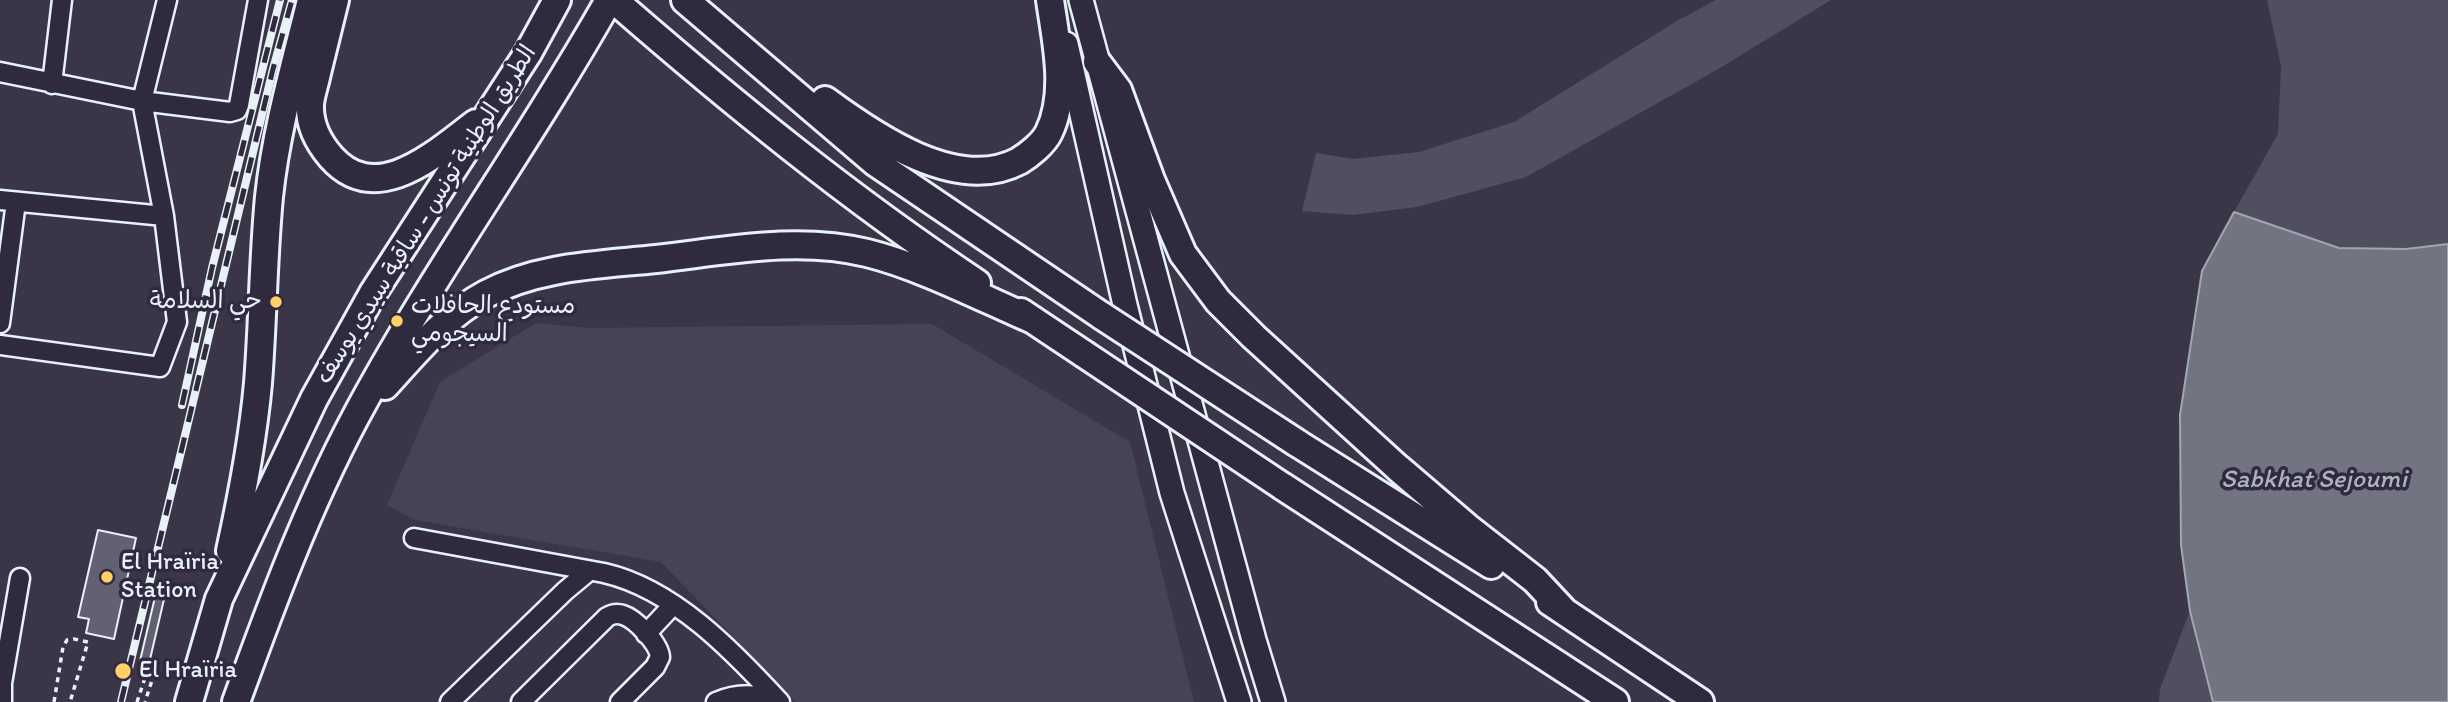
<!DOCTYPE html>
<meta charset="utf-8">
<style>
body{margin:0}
canvas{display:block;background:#3a3648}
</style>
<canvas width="2448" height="702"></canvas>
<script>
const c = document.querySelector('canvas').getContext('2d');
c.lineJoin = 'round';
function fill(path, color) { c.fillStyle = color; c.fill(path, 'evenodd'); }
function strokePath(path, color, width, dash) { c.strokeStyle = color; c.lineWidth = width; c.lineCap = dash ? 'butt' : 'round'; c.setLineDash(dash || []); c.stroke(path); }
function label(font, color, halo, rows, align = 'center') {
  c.font = font + ' Itim,"Playpen Sans Arabic",sans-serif'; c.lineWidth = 7; c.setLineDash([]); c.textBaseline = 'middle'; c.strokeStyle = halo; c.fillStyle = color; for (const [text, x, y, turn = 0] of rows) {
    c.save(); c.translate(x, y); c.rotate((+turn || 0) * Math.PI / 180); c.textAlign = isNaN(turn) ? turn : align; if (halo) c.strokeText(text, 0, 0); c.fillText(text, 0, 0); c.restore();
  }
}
fill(new Path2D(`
 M536 323 589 328 932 324 1130 442 1194 702H796L661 562 415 520 387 505 440 382Z`), '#464354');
fill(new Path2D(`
 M1716 0H1831L1720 68 1526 177 1417 207 1353 215 1302 211 1316 153 1353 159 1419 152 1514 122 1677 21Z
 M2267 0H2448V244L2406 249 2339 248 2234 212 2278 134 2281 66Z
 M2190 611 2213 702H2159L2160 689Z`), '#504e5f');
const water = new Path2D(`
 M2234 212 2339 248 2406 249 2448 244V702H2213L2190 611 2181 545 2180 415 2202 271Z`);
fill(water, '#737482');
strokePath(water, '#a2a6b1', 2);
const building = new Path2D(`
 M98 530 136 538 114 639 86 633 89 619 78 617Z
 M159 580 168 582 148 668 139 665Z`);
fill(building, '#636171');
strokePath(building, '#e8f1f8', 2);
const minor = new Path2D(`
 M167 0 142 101 230 112 237 110 239 105 258 0
 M0 72 142 101 164 216 177 322 160 367 0 345
 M52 84 62 0
 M0 200 164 216
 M0 323 16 202
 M414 538 604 573C674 589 733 651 780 702
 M646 634 673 605
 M2 702V683L20 578
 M450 702 565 591 589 571
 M521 702 607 617C612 614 617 613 623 615 636 619 659 644 660 657L655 667 620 702
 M716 702C737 693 757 693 778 702`);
const major = new Path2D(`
 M1081 0 1254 640 1273 702
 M1066 44 1125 305 1172 493 1239 702`);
const highway = new Path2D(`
 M335 0C329 24 323 49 317 73 315 83 311 94 310 104 309 125 318 142 331 157 377 209 437 152 476 123
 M614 0C730 101 849 198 977 283
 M685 0 876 163 1102 316
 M1097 62 1118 90 1151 180 1183 254 1218 301 1254 337 1398 468 1467 527 1535 580 1563 610
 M825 100C874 136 957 194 1019 161 1029 155 1044 143 1049 132 1068 92 1056 42 1050 0
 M1021 312 1084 354
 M385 386C416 352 445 316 486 294 538 266 599 265 656 259 726 251 797 236 867 253 920 266 982 298 1033 320
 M1297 443 1491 565
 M1282 486 1615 702
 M230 551C242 496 253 439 258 383 263 321 263 259 269 197 276 130 295 65 311 0
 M1550 602 1700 702
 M189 702 219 599 314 399 373 293 528 53 557 0
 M236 702C271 606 307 508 355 418 432 274 529 142 609 0`);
strokePath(minor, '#e8f1f8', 23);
strokePath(major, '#e8f1f8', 28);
strokePath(highway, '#e8f1f8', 32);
strokePath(new Path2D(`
 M54 702 63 647 67 640 74 639 88 642 70 702
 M137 702 149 666 156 668 145 702`), '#e8f1f8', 3.5, [5, 5]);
strokePath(minor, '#2f2a3d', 18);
strokePath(major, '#2f2a3d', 23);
strokePath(highway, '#2f2a3d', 26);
const rail = new Path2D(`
 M182 405 212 268 280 0
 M121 702 273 69 292 0`);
strokePath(rail, '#e8f1f8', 8);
strokePath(rail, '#2f2a3d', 5, [16]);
const highwayBridge = new Path2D(`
 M1102 316 1297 443
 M1084 354 1282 486`);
strokePath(highwayBridge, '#e8f1f8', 32, []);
strokePath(highwayBridge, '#2f2a3d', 26);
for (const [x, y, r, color] of [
 [276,302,7,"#ffd166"],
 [397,321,7,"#ffd166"],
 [107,577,7,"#ffd166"],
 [123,671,9,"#ffd166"]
]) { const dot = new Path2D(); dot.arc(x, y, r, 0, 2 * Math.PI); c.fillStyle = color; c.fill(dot); strokePath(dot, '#2f2a3d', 2.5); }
label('24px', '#e8f1f8', '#2f2a3d', [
 ["الطريق الوطنية تونس - ساقية سيدي يوسف",427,215,-58]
]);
label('24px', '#e8f1f8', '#2f2a3d', [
 ["حي السلامة",262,302,"right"],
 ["مستودع الحافلات",411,307],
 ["السيجومي",411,335],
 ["El Hraïria",121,563],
 ["Station",121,591],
 ["El Hraïria",139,671]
], 'left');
label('italic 26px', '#aeb2bd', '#2f2a3d', [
 ["Sabkhat Sejoumi",2314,480]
]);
</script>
